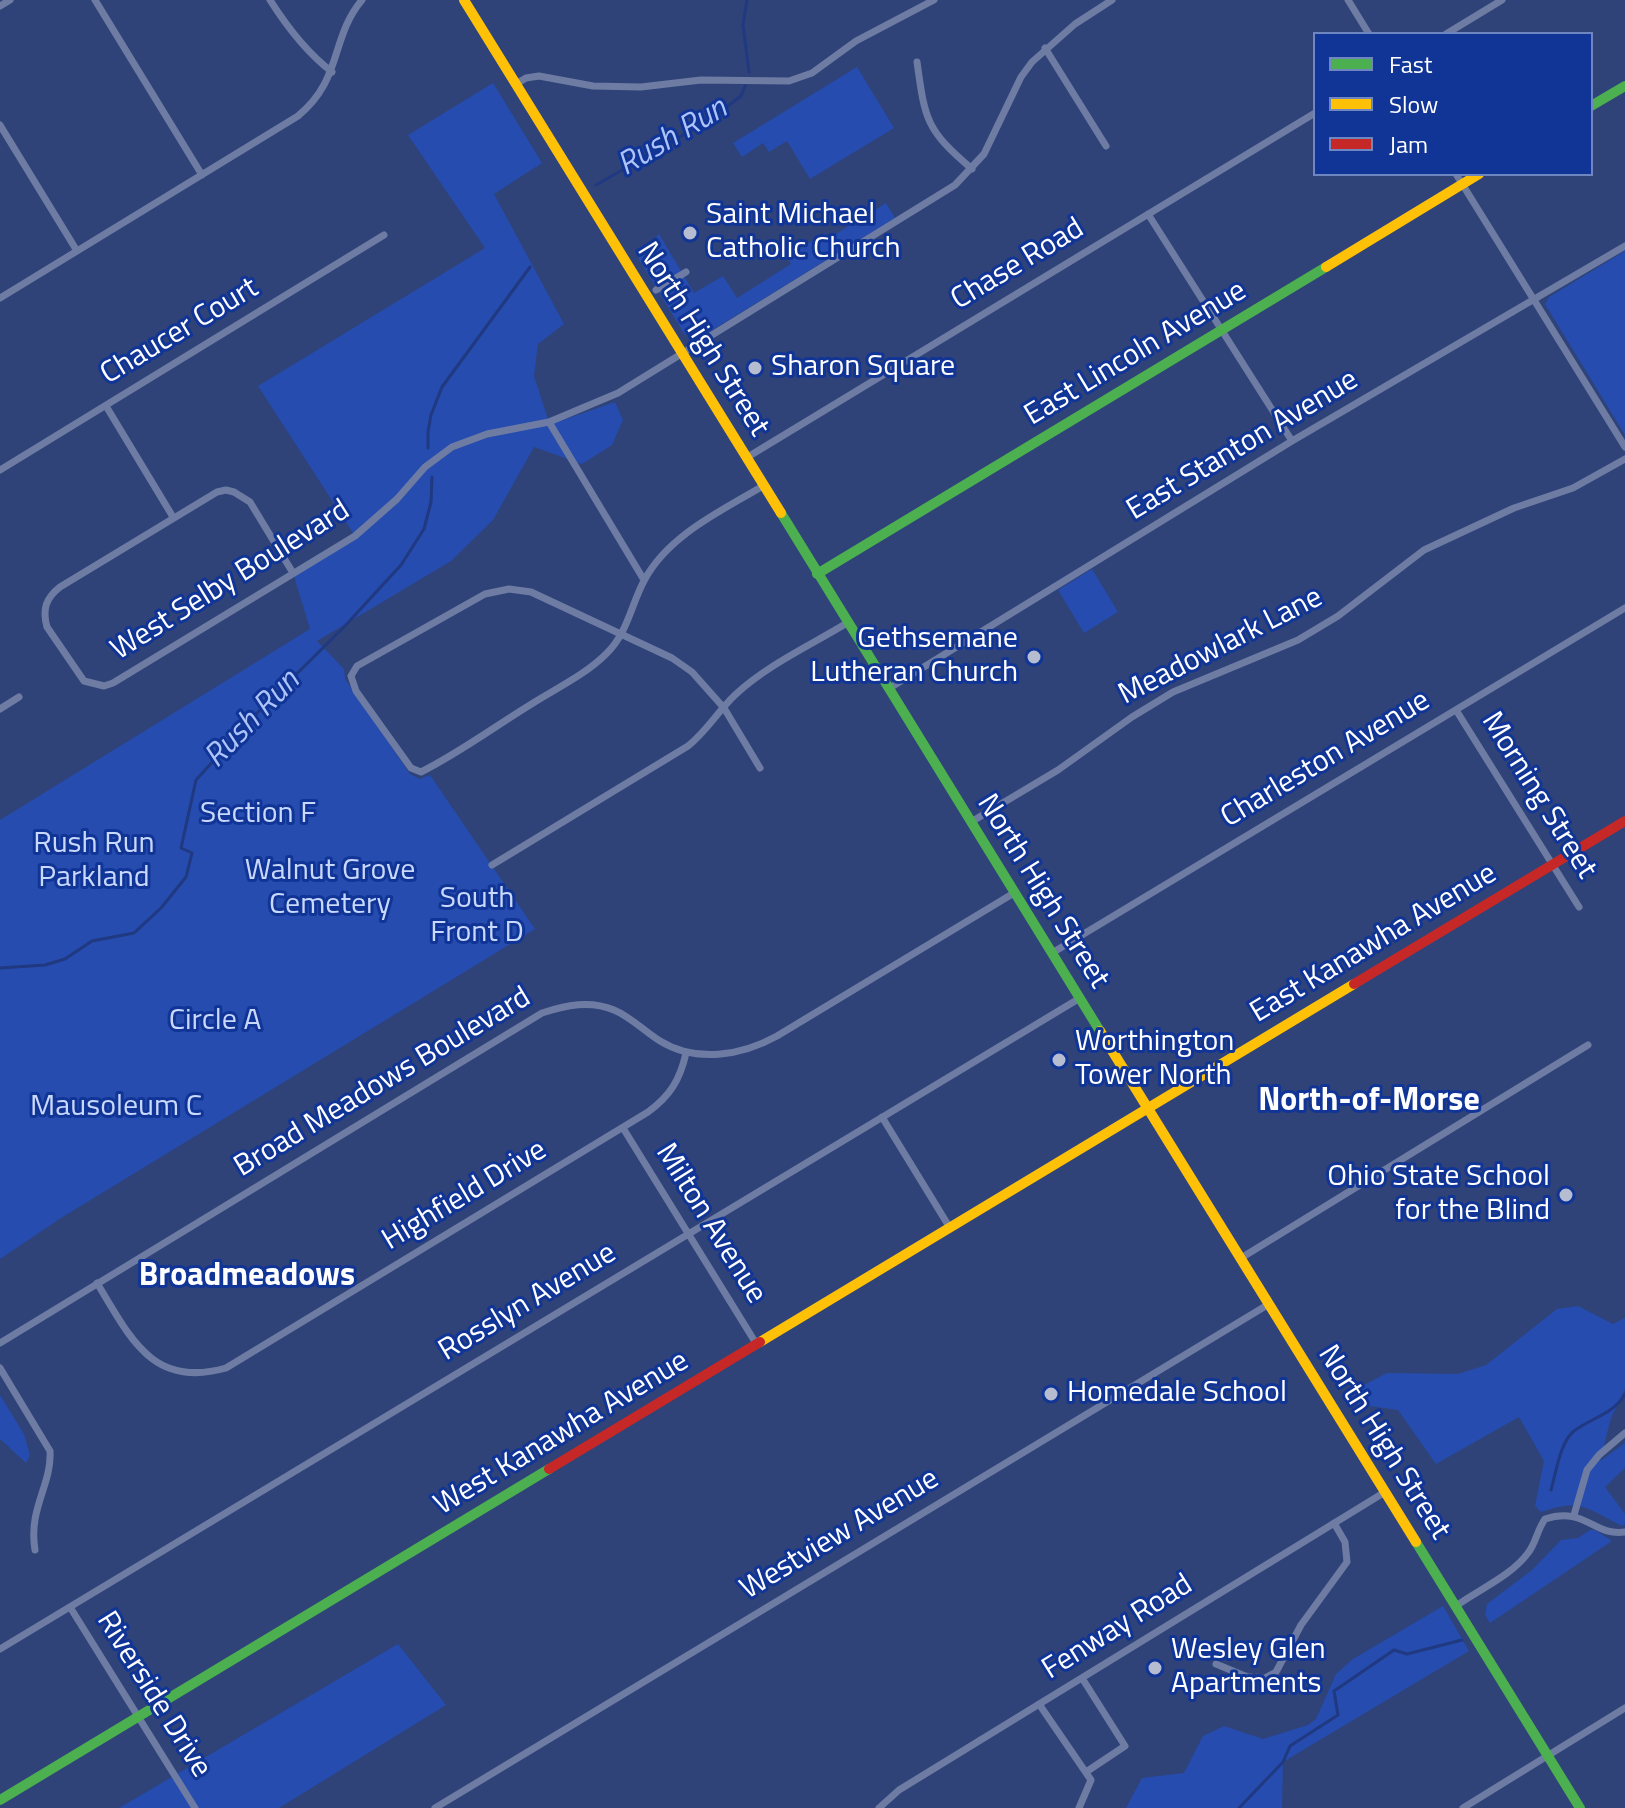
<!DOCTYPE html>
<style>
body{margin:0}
#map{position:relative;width:1625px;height:1808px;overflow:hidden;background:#2f4378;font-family:"Titillium Web",sans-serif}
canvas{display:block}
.legend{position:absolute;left:1313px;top:32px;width:280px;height:144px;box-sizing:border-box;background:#113596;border:2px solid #7086c0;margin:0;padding:10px 14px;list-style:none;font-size:24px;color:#fff}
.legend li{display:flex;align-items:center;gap:16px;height:40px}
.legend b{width:40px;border:2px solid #7086c0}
</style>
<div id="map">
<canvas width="1625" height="1808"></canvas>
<ul class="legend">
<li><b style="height:10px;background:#4caf50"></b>Fast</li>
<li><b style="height:10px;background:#ffc107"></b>Slow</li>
<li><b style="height:10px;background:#c62828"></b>Jam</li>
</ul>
</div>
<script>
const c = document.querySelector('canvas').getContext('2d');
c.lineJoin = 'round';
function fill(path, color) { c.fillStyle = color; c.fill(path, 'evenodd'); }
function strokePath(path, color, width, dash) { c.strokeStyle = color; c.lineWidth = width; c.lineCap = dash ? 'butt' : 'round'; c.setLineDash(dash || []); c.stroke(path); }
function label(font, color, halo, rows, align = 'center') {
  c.font = font + ' "Titillium Web",sans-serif'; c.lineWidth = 6; c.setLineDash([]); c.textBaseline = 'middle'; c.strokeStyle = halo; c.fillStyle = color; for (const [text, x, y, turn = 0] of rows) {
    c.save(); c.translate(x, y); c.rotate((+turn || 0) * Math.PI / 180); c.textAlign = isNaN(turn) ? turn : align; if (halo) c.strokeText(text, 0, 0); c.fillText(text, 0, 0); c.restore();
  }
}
fill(new Path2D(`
 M857 67 894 128 810 179 787 141 769 152 763 143 742 157 733 143Z
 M493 83 542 163 494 194 564 324 538 344 534 376 549 422 546 426 615 402 623 420 612 445 582 464 534 447 493 520 451 561 317 641 344 669 345 679 410 774 420 779 430 775 535 929 61 1218 0 1259V820L310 629 293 573 355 536 258 386 485 248 408 135Z
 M886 203 895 218 701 337 695 328 685 335 638 258 659 234 694 293 723 276 737 298 791 264 787 256 825 233 829 238Z
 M1625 251V435L1545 304 1549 297Z
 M1092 569 1118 612 1084 633 1058 590Z
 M1578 1306 1613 1324 1625 1318V1389L1611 1418 1600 1461 1625 1443V1468L1605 1487 1625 1514V1524L1622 1526C1587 1508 1580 1498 1541 1512L1535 1506 1544 1461 1519 1417 1436 1464 1398 1410 1347 1403 1362 1386 1387 1373 1458 1374 1486 1365 1557 1309Z
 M0 1395 24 1434 30 1455 26 1463 0 1439Z
 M1590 1530H1595L1612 1541 1490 1623 1485 1615 1487 1604 1532 1570 1561 1540 1578 1538Z
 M1443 1606 1469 1651 1283 1762 1282 1808H1126L1142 1778 1184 1773 1203 1736 1224 1726 1263 1739 1308 1725 1316 1719 1336 1674 1353 1659Z
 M398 1644 446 1705 279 1808H119Z`), '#254cae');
strokePath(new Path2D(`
 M747 0 743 25 749 72
 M596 185 711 119 741 96 745 86
 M428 448V432L431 415 442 387 530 267
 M0 968 45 965 65 959 92 941 134 933 161 908 186 877 192 853 181 848 196 780 257 713 344 627 401 565 424 529 431 502 432 477
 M1551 1490C1556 1473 1560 1442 1574 1431 1591 1418 1614 1414 1625 1394
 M1239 1808 1283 1762 1290 1746 1338 1715 1334 1691 1394 1650 1407 1654 1462 1640`), '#203981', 3);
strokePath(new Path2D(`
 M1245 1676 1265 1678`), '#4e5f8c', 7, [7, 3.5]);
strokePath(new Path2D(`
 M95 0 202 175
 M270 0C287 27 306 52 332 72
 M1348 0 1369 34
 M0 6 10 0
 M1446 34 1502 0
 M1045 48 1106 146
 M917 62C925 120 926 130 972 169
 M516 84 526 78 539 76 593 86 641 87 701 80 789 81 812 73 856 41 934 0
 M0 125 77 251
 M1456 174 1625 447
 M1148 214 1292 441
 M656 290 686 272
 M0 298 298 116C343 79 330 38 362 0
 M106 406 173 517
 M549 422 644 580
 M746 458 1315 113
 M0 470 384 235
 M293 573 250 502 234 492 226 490 217 492 60 587C46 598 42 609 47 627L84 681 104 686 113 683 355 536 397 499 425 467 452 447 487 434 549 422 618 393 955 185 984 154 1021 77 1032 62 1075 24 1112 0
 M888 689 1292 441 1625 246
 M0 709 19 697
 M1456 710 1579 907
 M760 768 724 708 692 672 672 658 531 592 509 589 485 594 357 666 351 676 356 691 411 768 421 772C459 753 494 727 530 705 555 689 585 675 606 654 628 633 631 604 645 579 669 535 721 511 763 486
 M971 822 1058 770 1132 717 1173 692 1298 640 1338 616 1424 550 1514 508 1573 488 1625 459
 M492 865 688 746C707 731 718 711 735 695 767 665 811 645 847 623
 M1052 953 1625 608
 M882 1117 950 1228
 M623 1128 757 1345
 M1241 1258 1588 1045
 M97 1283C130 1337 152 1389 226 1368L648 1112C670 1096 680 1080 686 1053
 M0 1343 542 1013C566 1005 590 1000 614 1010 631 1017 645 1032 660 1041 696 1063 741 1056 777 1036L1014 893
 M0 1368 50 1451C52 1485 28 1508 35 1550
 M1574 1515 1587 1470 1599 1455 1625 1433
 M1456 1606C1479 1589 1510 1577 1528 1553 1536 1543 1537 1530 1545 1519 1585 1506 1594 1537 1625 1532
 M70 1607 195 1808
 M0 1649 1080 998
 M1216 1664 1245 1676
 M1082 1678 1125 1746 1086 1772
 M1265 1678 1276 1672 1301 1625 1347 1562 1345 1542 1334 1523
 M1039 1704 1091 1780 1079 1808
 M435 1808 1269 1304
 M879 1808 899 1790 1385 1492
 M1463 1808 1625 1708`), '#6e7ca3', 7);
strokePath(new Path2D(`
 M1591 106 1625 86
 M781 513 1100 1031
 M817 574 1326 267
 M1416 1542 1580 1808
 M0 1800 549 1469`), '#4caf50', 10);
strokePath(new Path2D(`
 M464 0 781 513
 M1326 267 1479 174
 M1100 1031 1416 1542
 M760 1342 1354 984`), '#ffc107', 10);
strokePath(new Path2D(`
 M1354 984 1625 821
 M549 1469 760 1342`), '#c62828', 10);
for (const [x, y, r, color] of [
 [690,233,8,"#b6bdd0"],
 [755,368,8,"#b6bdd0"],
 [1034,657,8,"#b6bdd0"],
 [1059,1060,8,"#b6bdd0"],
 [1566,1195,8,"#b6bdd0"],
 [1051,1394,8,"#b6bdd0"],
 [1155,1668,8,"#b6bdd0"]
]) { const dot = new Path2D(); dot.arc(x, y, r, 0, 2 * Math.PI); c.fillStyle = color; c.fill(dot); strokePath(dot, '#113596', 3); }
label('30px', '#fff', '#113596', [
 ["Saint Michael",706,216],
 ["Catholic Church",706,250],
 ["Sharon Square",771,368],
 ["Gethsemane",1018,640,"right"],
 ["Lutheran Church",1018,674,"right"],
 ["Worthington",1075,1043],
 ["Tower North",1075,1077],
 ["Ohio State School",1550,1178,"right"],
 ["for the Blind",1550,1212,"right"],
 ["Homedale School",1067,1394],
 ["Wesley Glen",1171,1651],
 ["Apartments",1171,1685]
], 'left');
label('30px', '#fff', '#113596', [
 ["Chase Road",1018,265,-31],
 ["Chaucer Court",180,332,-31],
 ["North High Street",702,340,58],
 ["East Lincoln Avenue",1136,354,-31],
 ["East Stanton Avenue",1243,446,-31],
 ["West Selby Boulevard",231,581,-32],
 ["Meadowlark Lane",1221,647,-27],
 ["Charleston Avenue",1326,760,-31],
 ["Morning Street",1538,796,58],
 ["North High Street",1042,892,58],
 ["East Kanawha Avenue",1374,944,-31],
 ["Broad Meadows Boulevard",383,1083,-31],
 ["Highfield Drive",465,1196,-31],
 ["Milton Avenue",710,1224,58],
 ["Rosslyn Avenue",528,1303,-31],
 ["West Kanawha Avenue",562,1434,-31],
 ["North High Street",1383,1443,58],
 ["Westview Avenue",840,1535,-31],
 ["Fenway Road",1118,1628,-32],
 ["Riverside Drive",153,1695,58]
]);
label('30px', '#c9d8fd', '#113596', [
 ["Section F",258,815],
 ["Rush Run",94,845],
 ["Parkland",94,879],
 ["Walnut Grove",330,872],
 ["Cemetery",330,906],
 ["South",477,900],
 ["Front D",477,934],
 ["Circle A",215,1022],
 ["Mausoleum C",116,1108]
]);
label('italic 32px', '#adc3fa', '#113596', [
 ["Rush Run",673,138,-31],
 ["Rush Run",253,720,-46]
]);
label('bold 32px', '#fff', '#113596', [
 ["North-of-Morse",1369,1102],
 ["Broadmeadows",247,1277]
]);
</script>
